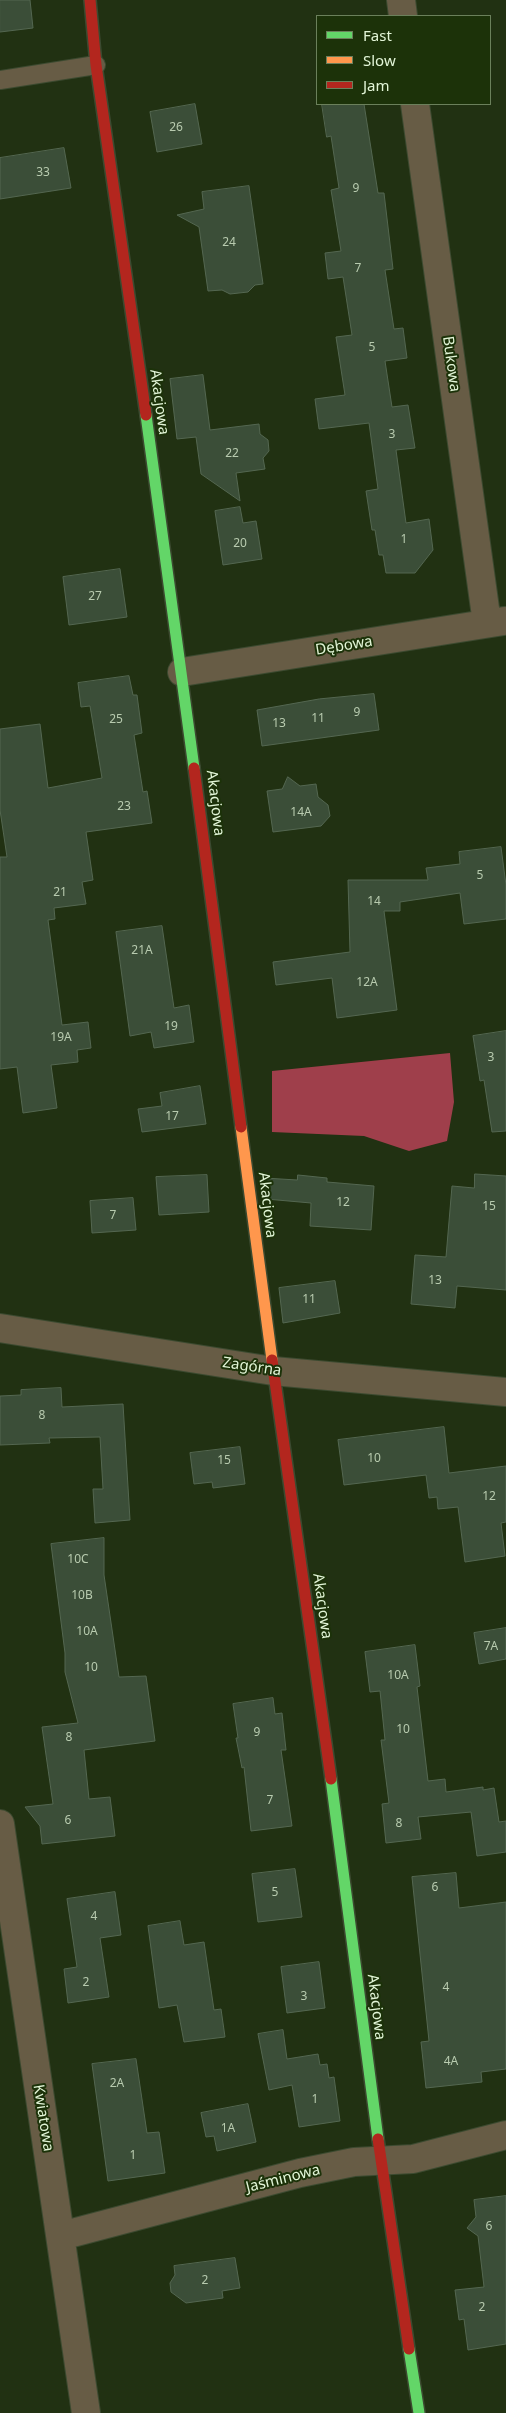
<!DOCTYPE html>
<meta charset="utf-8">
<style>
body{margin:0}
#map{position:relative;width:506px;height:2413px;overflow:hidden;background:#213112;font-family:"Noto Sans",sans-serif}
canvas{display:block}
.legend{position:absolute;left:316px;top:15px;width:175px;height:90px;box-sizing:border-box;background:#1c3209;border:1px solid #6b805b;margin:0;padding:6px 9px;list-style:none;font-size:15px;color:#e2f5d7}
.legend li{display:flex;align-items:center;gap:10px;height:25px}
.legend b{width:25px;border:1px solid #6b805b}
</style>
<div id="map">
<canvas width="506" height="2413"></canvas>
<ul class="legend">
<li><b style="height:6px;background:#63d668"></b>Fast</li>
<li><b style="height:6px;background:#ff974d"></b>Slow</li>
<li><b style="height:6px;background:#b3261e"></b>Jam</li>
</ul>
</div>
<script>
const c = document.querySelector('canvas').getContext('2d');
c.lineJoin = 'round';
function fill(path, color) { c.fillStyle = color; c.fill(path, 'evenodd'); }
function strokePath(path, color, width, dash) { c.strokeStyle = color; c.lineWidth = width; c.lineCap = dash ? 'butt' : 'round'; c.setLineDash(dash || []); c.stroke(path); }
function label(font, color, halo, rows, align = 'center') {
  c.font = font + ' "Noto Sans",sans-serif'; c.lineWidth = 4; c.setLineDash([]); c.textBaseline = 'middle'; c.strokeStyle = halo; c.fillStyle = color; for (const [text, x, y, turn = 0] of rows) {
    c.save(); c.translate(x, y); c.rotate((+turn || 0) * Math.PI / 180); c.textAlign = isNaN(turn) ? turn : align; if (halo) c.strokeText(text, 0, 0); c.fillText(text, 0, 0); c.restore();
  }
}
fill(new Path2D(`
 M450 1053 454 1102 447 1141 409 1151 364 1136 272 1132V1071Z`), '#9f3f4b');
const building = new Path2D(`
 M0 0H30L33 28 0 32Z
 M195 104 202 144 157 152 150 112Z
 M322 104H364L378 193H384L393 269 385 270 394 329 403 328 407 358 385 361 392 407 408 405 415 448 396 450 406 523 429 519 433 550 415 573H386L383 555H379L375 530H372L366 491 378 489 369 423 319 429 315 399 345 395 336 337 352 335 343 277 328 279 325 253 341 251 331 190 339 188 331 136 327 137Z
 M64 148 71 188 0 199V158Z
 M249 186 263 284 255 285 248 292 230 294 222 290 208 291 199 227 177 215 204 209 202 192Z
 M203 375 210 430 259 424 260 434 268 440 269 451 263 458 265 469 236 473 240 501 201 474 196 437 177 439 170 379Z
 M240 507 243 523 256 521 262 559 223 565 215 511Z
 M120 569 127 617 69 625 63 577Z
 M129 676 133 695H137L142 733 134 735 143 792 147 791 152 823 86 832 93 880 82 882 86 904 54 908 55 919 48 920 62 1025 88 1022 91 1048 77 1050 78 1062 51 1065 57 1108 23 1113 17 1067 0 1069V857H7L0 810V729L40 724 48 788 102 778 90 706 81 707 78 683Z
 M374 694 379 730 262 746 257 710 319 699Z
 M288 777 300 786 316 784 318 797 328 805 330 816 321 826 273 832 267 791 282 789Z
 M501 847 506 885V919L464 924 460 893 400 902V911H384L397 1010 337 1018 332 978 276 985 273 962 350 952 348 880H428L426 868 460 864 459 852Z
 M162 926 174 1008 189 1005 194 1042 154 1048 151 1032 130 1036 116 932Z
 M506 1031V1131L492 1132 484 1080 480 1081 473 1036Z
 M200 1086 206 1124 142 1132 138 1109 162 1106 160 1093Z
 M475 1174 506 1176V1290L457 1286 455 1308 411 1304 415 1255 446 1257 452 1186 474 1188Z
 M207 1175 209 1212 159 1215 156 1177Z
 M298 1175 327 1178V1182L374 1186 371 1230 310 1226 311 1203 266 1199 264 1178 297 1180Z
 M133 1198 136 1230 92 1233 90 1201Z
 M335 1281 340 1313 283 1323 279 1288Z
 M61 1388 62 1407 123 1404 130 1520 95 1523 93 1489H103L100 1437 49 1438 50 1443 0 1445V1396L21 1395V1390Z
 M444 1427 449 1473 506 1466V1522L501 1523 505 1556 465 1562 458 1507 438 1509 437 1497 429 1498 426 1475 344 1485 338 1440Z
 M240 1447 245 1484 213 1488 212 1482 194 1484 190 1453Z
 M104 1538V1575L119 1677 146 1676 155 1741 84 1750 89 1799 110 1797 115 1836 42 1844 40 1826 25 1807 53 1804 42 1727 78 1723 65 1672V1653L51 1544Z
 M506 1628V1659L479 1664 474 1633Z
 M415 1645 420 1686 417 1687 428 1781 445 1779 446 1792 483 1787V1790L494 1788 499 1822 506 1821V1852L477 1856 471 1812 418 1817 421 1839 386 1843 382 1804 389 1803 381 1740H385L380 1691 370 1692 365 1652Z
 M273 1698 275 1714 282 1713 286 1750H281L292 1826 251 1831 244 1767 242 1768 236 1738H238L233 1704Z
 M295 1869 302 1917 258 1922 252 1874Z
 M456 1873 459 1908 506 1902V2069L481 2072 482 2082 426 2088 421 2042 429 2041 412 1877Z
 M115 1892 121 1935 100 1938 109 1997 68 2003 64 1969 77 1967 67 1899Z
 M180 1921 184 1945 204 1942 214 2010 221 2009 225 2037 184 2042 177 2005 159 2008 148 1926Z
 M319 1962 325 2008 287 2013 281 1967Z
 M283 2030 287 2059 318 2054 320 2065 327 2064 329 2078 334 2077 340 2121 299 2127 292 2085 269 2090 258 2034Z
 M136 2059 147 2133 159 2132 165 2173 108 2181 92 2064Z
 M248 2104 256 2142 217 2151 214 2136 206 2137 201 2113Z
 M506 2196V2344L468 2350 464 2319 459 2320 455 2290 484 2287 478 2236 467 2228 476 2217 474 2200Z
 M235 2258 240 2288 222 2291 223 2298 186 2303 171 2292 170 2283 175 2275 174 2266Z`);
fill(building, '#3b4e38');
strokePath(building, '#546751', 1);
const lane = new Path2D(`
 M0 80 96 65`);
const street = new Path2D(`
 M401 0 403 16
 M415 104 487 623
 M182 672 504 621
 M0 1328 273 1371 506 1392
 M0 1824 86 2413
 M61 2236 300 2173 354 2162 413 2159 506 2135`);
const fast = new Path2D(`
 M146 415 194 768
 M331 1779 378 2139
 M409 2349 419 2413`);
const slow = new Path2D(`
 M241 1127 272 1360`);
const jam = new Path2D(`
 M90 0 96 65 146 415
 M194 768 241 1127
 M272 1360 331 1779
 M378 2139 409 2349`);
strokePath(lane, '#3c4a30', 20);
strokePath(street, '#3c4a30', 30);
strokePath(fast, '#3c4a30', 14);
strokePath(slow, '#3c4a30', 14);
strokePath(jam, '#3c4a30', 14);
strokePath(lane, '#675c45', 18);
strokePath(street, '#675c45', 28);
strokePath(fast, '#63d668', 11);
strokePath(slow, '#ff974d', 11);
strokePath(jam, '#b3261e', 11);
label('12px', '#b8cbaf', null, [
 ["26",176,128],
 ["33",43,173],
 ["9",356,189],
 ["24",229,243],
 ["7",358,269],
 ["5",372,348],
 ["3",392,435],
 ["22",232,454],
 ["1",404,540],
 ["20",240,544],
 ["27",95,597],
 ["9",357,713],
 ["11",318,719],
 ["25",116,720],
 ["13",279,724],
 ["23",124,807],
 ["14A",301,813],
 ["5",480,876],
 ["21",60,893],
 ["14",374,902],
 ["21A",142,951],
 ["12A",367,983],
 ["19",171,1027],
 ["19A",61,1038],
 ["3",491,1058],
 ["17",172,1117],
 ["12",343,1203],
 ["15",489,1207],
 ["7",113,1216],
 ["13",435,1281],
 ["11",309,1300],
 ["8",42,1416],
 ["10",374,1459],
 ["15",224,1461],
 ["12",489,1497],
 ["10C",78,1560],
 ["10B",82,1596],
 ["10A",87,1632],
 ["7A",491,1647],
 ["10",91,1668],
 ["10A",398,1676],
 ["10",403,1730],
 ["9",257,1733],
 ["8",69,1738],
 ["7",270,1801],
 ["6",68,1821],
 ["8",399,1824],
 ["6",435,1888],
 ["5",275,1893],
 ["4",94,1917],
 ["2",86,1983],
 ["4",446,1988],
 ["3",304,1997],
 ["4A",451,2062],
 ["2A",117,2084],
 ["1",315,2100],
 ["1A",228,2129],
 ["1",133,2156],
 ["6",489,2227],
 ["2",205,2281],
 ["2",482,2308]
]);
label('15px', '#e2f5d7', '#1c3209', [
 ["Bukowa",451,364,82],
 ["Akacjowa",159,402,82],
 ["Dębowa",344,646,-9],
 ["Akacjowa",215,803,83],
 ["Akacjowa",267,1205,83],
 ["Zagórna",252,1367,8],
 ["Akacjowa",322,1606,82],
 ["Akacjowa",376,2007,83],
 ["Kwiatowa",43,2118,81],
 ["Jaśminowa",283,2179,-14]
]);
</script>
